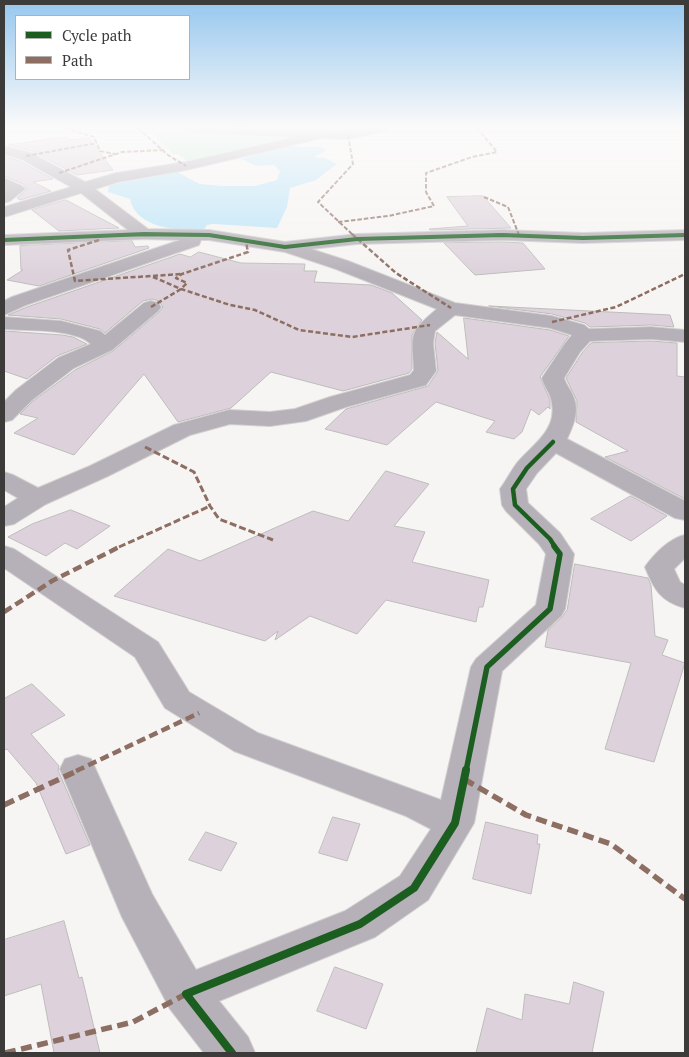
<!DOCTYPE html>
<style>
body{margin:0}
#map{position:relative;width:689px;height:1057px;overflow:hidden;background:#f7f5f3;font-family:"PT Serif",serif}
canvas{display:block}
.frame{position:absolute;inset:0;border:5px solid #3c3b3a;pointer-events:none}
.legend{position:absolute;left:15px;top:15px;width:175px;height:65px;box-sizing:border-box;background:#fff;border:1px solid #b1b1b0;margin:0;padding:6px 9px;list-style:none;font-size:15px;color:#3c3b3a}
.legend li{display:flex;align-items:center;gap:10px;height:25px}
.legend b{width:25px;border:1px solid #b1b1b0}
</style>
<div id="map">
<canvas width="689" height="1057"></canvas>
<div class="frame"></div>
<ul class="legend">
<li><b style="height:6px;background:#1b5e20"></b>Cycle path</li>
<li><b style="height:6px;background:#8d6e63"></b>Path</li>
</ul>
</div>
<script>
const c = document.querySelector('canvas').getContext('2d');
c.lineJoin = 'round';
function fill(path, color) { c.fillStyle = color; c.fill(path, 'evenodd'); }
function strokePath(path, color, width, dash) { c.strokeStyle = color; c.lineWidth = width; c.lineCap = dash ? 'butt' : 'round'; c.setLineDash(dash || []); c.stroke(path); }
fill(new Path2D(`
 M146 128 309 137 314 141 283 143 191 164 178 154H173Z`), '#caecdb');
fill(new Path2D(`
 M285 146 320 147 327 150 314 157 325 158 337 164 316 180 290 188 287 207 277 228 213 224 207 225 203 231C178 230 136 229 130 199L108 192 109 185 177 172 200 184 223 186H255L277 180 280 171 274 165 257 166 241 159Z`), '#bbe4f8');
const building = new Path2D(`
 M66 137 69 140 89 138 113 170 77 175 32 151 9 145Z
 M4 156 20 161 53 179 33 182 51 191 20 200 17 198 27 189 23 184 4 176Z
 M483 196 511 228 430 230 429 229 468 226 447 197Z
 M66 200 119 228 59 231 32 210Z
 M132 241 135 247 148 246 149 248 39 286 7 280 23 270H21L20 246Z
 M502 242 523 243 545 269 475 275 444 243Z
 M199 252 241 263 305 264 304 271H317L314 282 371 285 392 293 422 320 412 335V369L409 373 343 391 271 372 231 408 178 422 144 374 74 455 14 433 38 418 20 414 33 401 75 370 113 351 159 312 163 307 159 301 152 299 143 301 105 333 100 329 61 319 8 315 27 307 180 254 190 257Z
 M489 306 670 315 674 327 651 325 590 327 585 323 552 314Z
 M464 318 550 330 569 336 540 377 550 400V409L548 407 539 415 531 409 522 432 514 439 486 432 495 421 436 402 387 445 325 429 346 409 428 386 438 371 435 343 437 332 468 359Z
 M4 331 62 335 73 337 87 344 57 356 27 379 4 371Z
 M651 341 677 343V376L685 377V499L605 457 628 451 576 422 577 401 566 378 582 353 591 343Z
 M386 471 429 484 394 526 425 532 412 562 489 580 483 607H479L476 622 386 600 357 634 310 616 275 640 278 631 265 641 114 596 168 549 200 561 313 511 348 521Z
 M631 496 667 516 631 541 591 519Z
 M71 510 110 526 77 549 65 543 46 556 8 537 32 524Z
 M575 564 648 578 651 585 655 636 668 640 662 655 685 663 654 762 605 749 631 663 545 647 548 630 562 617 567 610Z
 M32 684 65 715 31 734 59 766 58 770 90 845 66 854 36 783 7 749 4 750V699Z
 M333 817 360 824 347 861 319 853Z
 M486 822 538 835 537 844H540L531 894 473 879Z
 M206 832 237 843 221 871 189 860Z
 M64 921 79 978 82 977 100 1053H54L41 984 4 996V940Z
 M335 967 383 984 366 1029 317 1011Z
 M574 982 604 992 592 1053H476L487 1008 522 1020 525 994 569 1004Z`);
fill(building, '#ddd2db');
strokePath(building, '#bdbcbb', 1);
const minor = new Path2D(`
 M183 128 315 129 329 128 328 130C348 131 367 128 387 128L385 131 348 139 322 138 186 170 118 182 95 189 148 229 209 230 285 242 357 234 502 230 583 233 685 230V240L583 243 502 240 357 244 311 249 348 261 455 303 552 316 584 325 589 329 651 327 685 330V342L651 339 590 341 580 352 564 378C566 385 571 390 573 396 580 411 573 426 567 439L685 501V520L675 518 556 453 537 473 526 489 528 503 560 533 574 554 565 609 561 616 502 671 474 823 428 900 375 937 219 1001 248 1037 255 1053H204L170 1009 122 917 60 769 65 759 78 755 91 759 152 894 196 970 345 911 400 876 431 829 406 816 234 751 165 708 135 657 4 568V546L14 549 158 642 189 692 258 733 441 800 471 667 476 659 536 605 546 554 539 544 506 511 502 505 500 489C506 481 511 471 517 463 532 445 557 431 552 403 551 393 544 387 542 378L564 345 572 335 550 328 455 315 435 331 433 343 436 371 426 385 346 407 306 421 270 426 230 424 190 435 108 476 46 504 14 524 4 526V507L18 498 4 490V472L13 475 38 488 90 466 174 425 229 410 270 412 295 409 330 397 410 375 414 370C412 334 408 333 437 309L336 269 285 252 209 240H201L199 245 26 305 4 315V301L12 297 180 240 144 239 4 245V235L128 230 81 193 4 217V207L71 187 21 159 4 154V146L31 153 85 182 116 173 186 162 297 137 190 132Z
 M4 178 22 186 25 189 10 201 4 203V191L6 190 4 189Z
 M151 301 158 303 161 307 158 311 112 350 74 368 32 400 12 420 4 422V402L16 390 58 358 91 344C74 328 27 331 4 329V317L61 321 100 331 105 335 144 303Z
 M685 535V558L674 569 680 582 685 585V608C660 601 654 589 645 567 654 554 670 538 685 535Z`);
strokePath(minor, '#d1d0cf', 2);
fill(minor, '#b6b0b8');
strokePath(new Path2D(`
 M65 128 94 137 100 151 115 154
 M138 128 168 155 186 166
 M348 135 353 164 318 202 353 235
 M26 156 97 143
 M59 173 122 152 164 150
 M484 197 508 207 519 235
 M338 222 388 216 434 206 426 192V173L472 157 497 152 477 128`), '#8d6e63', 2, [4.5, 2]);
strokePath(new Path2D(`
 M352 234 396 273 451 308
 M518 234 519 236
 M99 240 68 250 75 281 182 274
 M153 277 181 289 230 305 255 310 299 330 352 337 430 325
 M151 307 181 289 187 283 176 278 182 274 248 252 246 242
 M552 322 616 307 685 274`), '#8d6e63', 2.5, [5, 2.5]);
strokePath(new Path2D(`
 M145 447 194 472 210 506 219 519 273 540
 M119 547 210 506`), '#8d6e63', 3, [7, 3]);
strokePath(new Path2D(`
 M4 612 52 581 121 546
 M76 771 199 713`), '#8d6e63', 4.5, [9, 4.5]);
strokePath(new Path2D(`
 M464 779 526 815 611 844 685 899
 M4 805 79 770
 M5 1053 133 1022 186 994`), '#8d6e63', 5.5, [11, 5.5]);
strokePath(new Path2D(`
 M115 235H210
 M494 235H508
 M677 235H685`), '#1b5e20', 2.5);
strokePath(new Path2D(`
 M4 240 144 234 209 235 285 247 357 239 502 235 583 238 685 235`), '#1b5e20', 4);
strokePath(new Path2D(`
 M553 442 527 468 513 489 515 505 550 539 555 547`), '#1b5e20', 4.5);
strokePath(new Path2D(`
 M466 771 487 667 550 609 560 554 554 546`), '#1b5e20', 5.5);
strokePath(new Path2D(`
 M232 1053 186 994 360 924 414 888 455 823 466 770`), '#1b5e20', 8);
const sky = c.createLinearGradient(0, 0, 0, 276);
sky.addColorStop(0, '#96c7ee');
sky.addColorStop(0.46, '#fbfafa');
sky.addColorStop(1, '#fbfafa00');
c.fillStyle = sky;
c.fillRect(0, 0, 689, 276);
</script>
